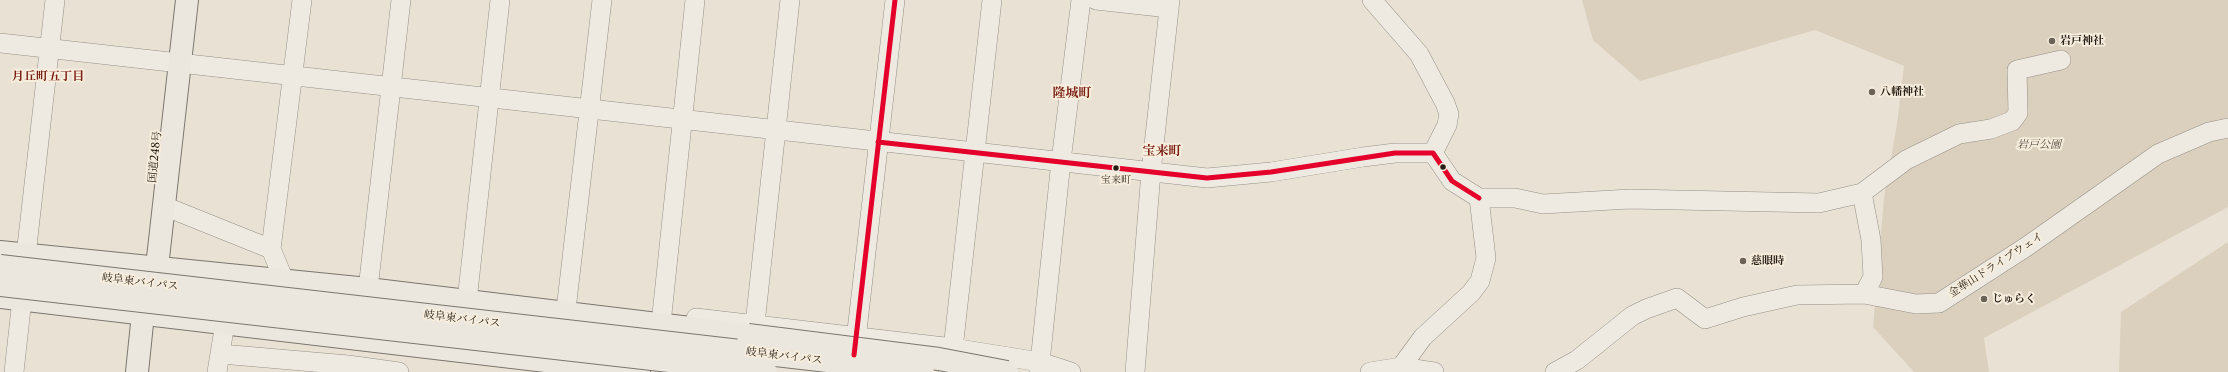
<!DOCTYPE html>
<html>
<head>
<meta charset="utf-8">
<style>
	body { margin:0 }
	canvas { display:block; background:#e9e1d4 }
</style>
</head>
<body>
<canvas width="2228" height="372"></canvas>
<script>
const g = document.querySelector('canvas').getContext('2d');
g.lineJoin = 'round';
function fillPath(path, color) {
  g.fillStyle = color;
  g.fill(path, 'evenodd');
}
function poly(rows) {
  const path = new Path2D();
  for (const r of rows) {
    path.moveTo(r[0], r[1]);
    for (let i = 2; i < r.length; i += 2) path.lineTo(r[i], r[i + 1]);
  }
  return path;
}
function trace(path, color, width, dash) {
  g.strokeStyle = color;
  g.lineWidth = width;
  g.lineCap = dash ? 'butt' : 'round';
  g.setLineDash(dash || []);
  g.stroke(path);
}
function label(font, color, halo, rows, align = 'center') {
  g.font = font + ' "Libre Caslon Text","Noto Serif JP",serif';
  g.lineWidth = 4;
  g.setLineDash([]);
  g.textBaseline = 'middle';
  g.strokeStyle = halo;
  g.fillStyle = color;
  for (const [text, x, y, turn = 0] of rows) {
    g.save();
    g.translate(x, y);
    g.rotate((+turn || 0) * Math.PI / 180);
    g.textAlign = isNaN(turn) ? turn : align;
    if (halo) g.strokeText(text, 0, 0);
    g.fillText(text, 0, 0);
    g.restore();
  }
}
const green = poly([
	[1582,0,2228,0,2228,207,1984,338,1989,372,1914,372,1873,327,1884,198,1897,124,1904,66,1815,30,1640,81,1593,40],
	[2228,242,2228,372,2119,372,2121,312]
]);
const minor = poly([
	[1096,0,1169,8],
	[1372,0,1419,54,1445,103,1449,114,1447,125,1433,153],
	[0,43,1207,178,1271,172,1363,157,1395,153,1433,153],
	[1433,153,1452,181,1479,198,1515,198,1543,204,1630,199,1819,203,1862,193,1906,160,1959,134,1991,129,2012,121,2018,113,2017,70,2061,60],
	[1862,193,1871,240,1873,277,1864,294],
	[164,206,271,249,284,280],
	[271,249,302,0],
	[26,255,55,0],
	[368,289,401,0],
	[467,301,500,0],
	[662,314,695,0],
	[696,318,953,348,1040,362,1071,372],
	[564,327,602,0],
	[758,336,755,324,790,0],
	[855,348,895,0],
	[221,354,348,365,399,372],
	[1401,367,1423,337,1471,293,1480,281,1486,258,1479,198],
	[14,372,22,299],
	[217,372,225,323],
	[948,372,954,340,992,0],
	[1039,372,1061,161,1081,0],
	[1135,372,1151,172,1170,0],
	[1370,372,1401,367,1434,372],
	[1555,372,1577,360,1632,316,1646,309,1677,298,1705,319,1743,307,1797,295,1864,294,1916,304,1939,303,2026,247,2158,154,2209,132,2228,128]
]);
const major = poly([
	[137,372,143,314]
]);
const highway = poly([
	[0,252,368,289,748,335],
	[153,281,157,267,187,0],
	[0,297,639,372]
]);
const highwayBridge = poly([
	[0,266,923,372],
	[0,285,766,372],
	[748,335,939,359,1007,372]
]);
const bus1 = poly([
	[878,142,1207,178,1271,172,1395,153,1433,153,1452,181,1479,198],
	[854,355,895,0]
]);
const markers = [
	[2052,41,4,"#6b6358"],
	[1872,92,4,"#6b6358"],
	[1443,167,3.5,"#271f15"],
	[1116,168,3.5,"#271f15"],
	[1743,261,4,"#6b6358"],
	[1984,299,4,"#6b6358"]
];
const busNames = [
	["宝来町",1116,180]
];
const poiNames = [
	["岩戸神社",2060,41],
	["八幡神社",1880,92],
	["慈眼時",1751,261],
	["じゅらく",1992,299]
];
const parkNames = [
	["岩戸公園",2039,145]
];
const streetNames = [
	["国道248号",155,157,-84],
	["金華山ドライブウェイ",1996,265,-33],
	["岐阜東バイパス",140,282,7],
	["岐阜東バイパス",462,319,7],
	["岐阜東バイパス",784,356,7]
];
const neighbourhoodNames = [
	["月丘町五丁目",48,77]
];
const quarterNames = [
	["隆城町",1072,93],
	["宝来町",1162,151]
];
fillPath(green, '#dbd0be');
trace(minor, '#969188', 20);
trace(major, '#7b766e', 24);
trace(highway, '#7b766e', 24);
trace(minor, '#eeeae2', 19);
trace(major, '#ebe6de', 22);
trace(highway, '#ebe6de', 22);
trace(highwayBridge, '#7b766e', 24, []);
trace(highwayBridge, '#ebe6de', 22);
trace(bus1, '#e4002b', 5);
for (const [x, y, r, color] of markers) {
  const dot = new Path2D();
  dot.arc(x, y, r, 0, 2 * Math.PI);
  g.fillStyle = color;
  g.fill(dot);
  trace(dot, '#f7eddd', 1.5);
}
label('10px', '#271f15', '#f7eddd', busNames);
label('bold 11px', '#271f15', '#f7eddd', poiNames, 'left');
label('italic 11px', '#595042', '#f7eddd', parkNames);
label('11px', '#271f15', '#f7eddd', streetNames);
label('bold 12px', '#7a1f14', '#f7eddd', neighbourhoodNames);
label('bold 13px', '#7a1f14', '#f7eddd', quarterNames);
</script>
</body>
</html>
